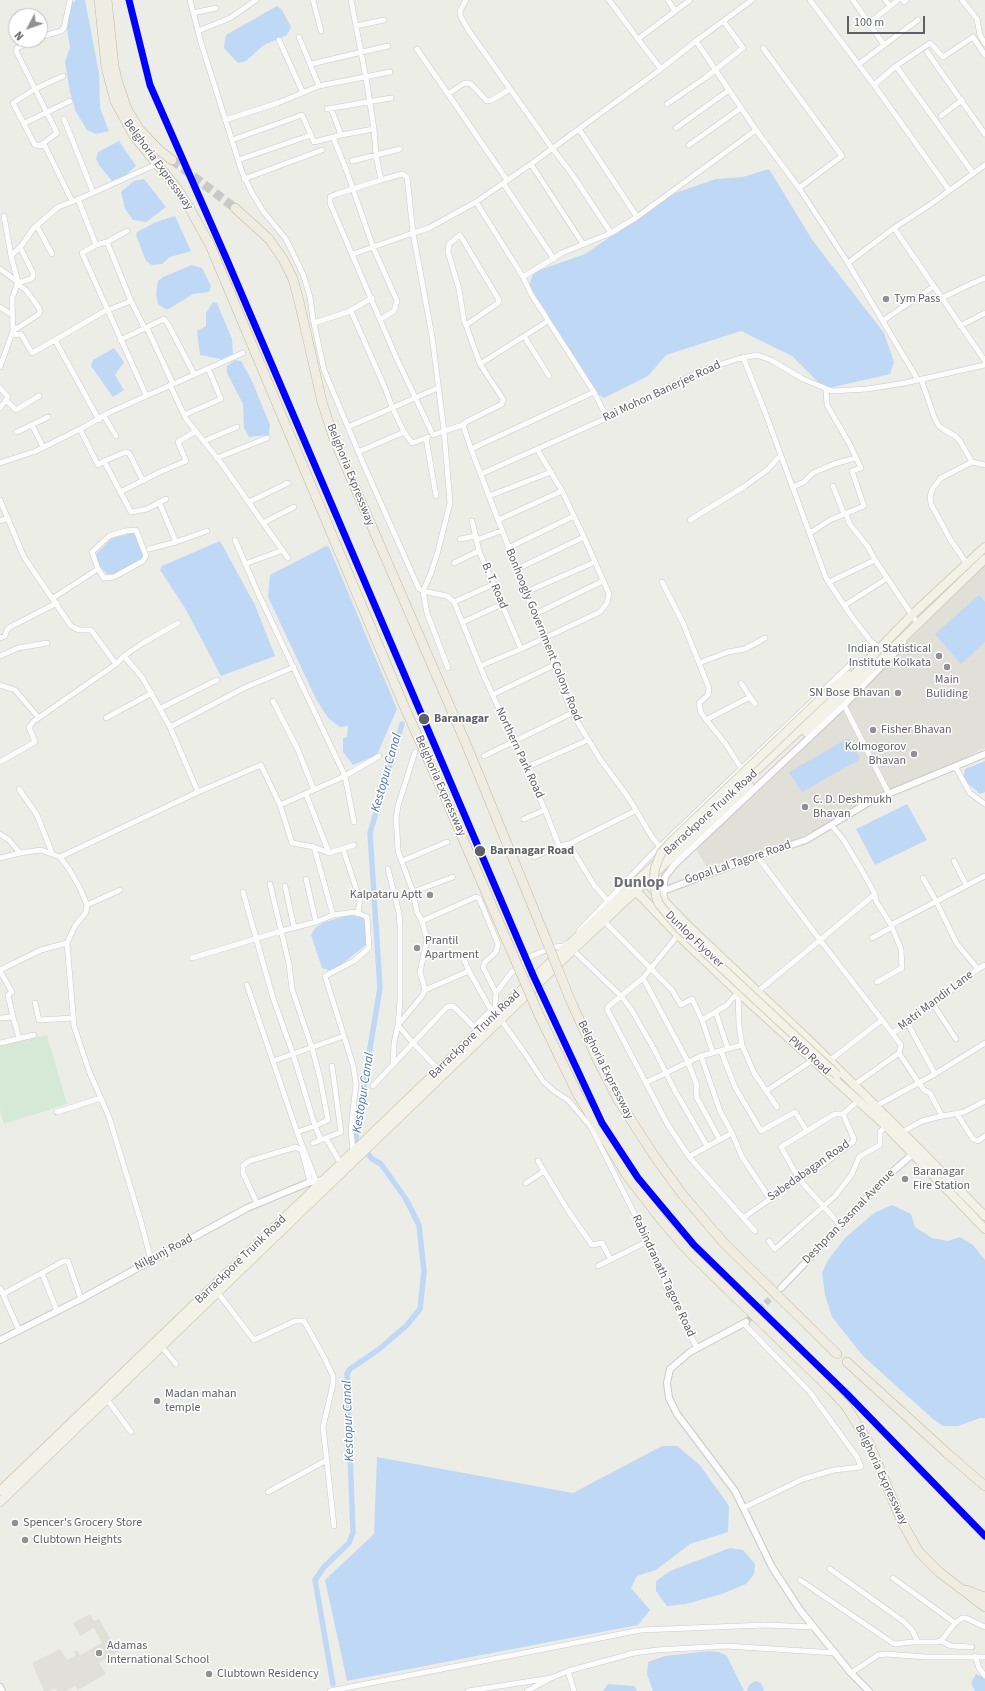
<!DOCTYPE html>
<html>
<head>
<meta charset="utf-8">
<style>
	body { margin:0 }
	#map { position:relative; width:985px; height:1691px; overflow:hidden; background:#edede8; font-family:"Source Sans 3",sans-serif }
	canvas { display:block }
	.north { position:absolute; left:8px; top:8px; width:40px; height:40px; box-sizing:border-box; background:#fff; border:1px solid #bebfc1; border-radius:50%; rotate:229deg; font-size:11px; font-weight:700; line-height:16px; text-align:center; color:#5d6065 }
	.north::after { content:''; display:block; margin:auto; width:14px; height:18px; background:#8f9193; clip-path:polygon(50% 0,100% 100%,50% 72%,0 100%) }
	.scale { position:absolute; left:847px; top:16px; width:78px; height:18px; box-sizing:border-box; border:2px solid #5d6065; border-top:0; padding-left:5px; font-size:12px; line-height:14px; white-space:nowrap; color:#5d6065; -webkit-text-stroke:3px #fff; paint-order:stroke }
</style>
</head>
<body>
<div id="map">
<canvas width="985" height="1691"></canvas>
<div class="north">N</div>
<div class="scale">100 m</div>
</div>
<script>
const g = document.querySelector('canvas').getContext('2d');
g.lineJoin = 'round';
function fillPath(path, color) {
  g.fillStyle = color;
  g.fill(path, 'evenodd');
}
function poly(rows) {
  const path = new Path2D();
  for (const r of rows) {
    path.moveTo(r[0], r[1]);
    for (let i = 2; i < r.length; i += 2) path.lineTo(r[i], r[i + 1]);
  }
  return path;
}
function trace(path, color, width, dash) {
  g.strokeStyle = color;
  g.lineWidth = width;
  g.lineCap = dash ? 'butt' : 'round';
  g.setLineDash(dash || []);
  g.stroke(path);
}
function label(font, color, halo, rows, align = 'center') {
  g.font = font + ' "Source Sans 3",sans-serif';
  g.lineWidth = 3;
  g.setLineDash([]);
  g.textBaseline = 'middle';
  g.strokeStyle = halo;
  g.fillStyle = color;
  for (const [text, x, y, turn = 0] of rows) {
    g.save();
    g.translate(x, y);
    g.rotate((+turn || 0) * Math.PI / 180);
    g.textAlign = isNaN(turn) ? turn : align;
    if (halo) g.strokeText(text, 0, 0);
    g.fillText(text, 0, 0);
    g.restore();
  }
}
const education = poly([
	[985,564,985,748,787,844,707,867,696,850],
	[90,1614,94,1621,99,1619,118,1652,99,1663,106,1674,78,1690,75,1686,66,1691,57,1691,55,1688,50,1691,44,1691,32,1663,60,1649,67,1660,76,1655,74,1652,77,1650,80,1655,102,1643,94,1628,80,1636,73,1623]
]);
const green = poly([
	[47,1035,67,1104,4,1124,0,1110,0,1046]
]);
const water = poly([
	[76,0,85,0,99,73,100,108,109,131,96,134,87,130,76,112,70,92,65,62,70,47,67,29,69,6],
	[277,6,282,10,291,27,287,35,264,45,246,61,238,63,224,48,226,35],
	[119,141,136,166,119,181,112,181,99,165,96,159,98,152],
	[769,169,813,241,884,333,894,362,890,374,825,389,792,356,741,331,666,355,648,376,604,398,591,390,561,343,546,311,528,287,534,272,585,254,675,193,716,179,743,177],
	[144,179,166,207,146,222,133,220,125,209,121,192,134,181],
	[175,216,191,251,170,257,162,264,152,265,146,261,136,235,137,232,156,222],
	[192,265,202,268,211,286,209,292,193,294,167,310,158,304,156,294,158,281,163,277],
	[213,302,217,303,232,339,233,354,221,359,200,355,197,331,206,326,206,313],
	[114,348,124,362,115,375,124,390,113,397,91,366,93,360],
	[235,360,241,361,252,381,270,425,269,435,249,437,244,428,243,404,227,373,227,366],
	[133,533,136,536,144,555,141,560,114,574,107,574,99,565,96,554,112,538],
	[220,541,255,605,275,656,221,676,185,608,160,570,162,566],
	[326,546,329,547,397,709,377,755,353,765,343,752,343,738,347,737,348,726,340,727,328,718,316,699,268,597,270,575],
	[979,595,985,602,985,642,961,664,935,634],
	[849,738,860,759,802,792,789,772],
	[985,761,985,792,980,794,963,779,965,769],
	[907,804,927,840,875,865,856,829],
	[349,915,361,917,367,920,369,936,366,945,333,971,322,968,311,935,316,927,325,922],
	[892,1205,911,1214,915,1227,932,1238,948,1241,960,1237,973,1245,985,1260,985,1418,980,1418,958,1426,943,1426,933,1419,863,1356,832,1317,825,1295,822,1273,828,1260,845,1238,874,1213],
	[662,1446,677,1446,700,1465,729,1506,728,1532,690,1544,656,1570,637,1576,631,1588,650,1610,638,1625,347,1681,325,1580,374,1534,377,1457,573,1493],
	[730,1548,743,1550,755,1564,754,1574,746,1584,722,1594,686,1604,667,1606,656,1591,656,1581,670,1571],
	[709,1651,719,1652,727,1656,744,1691,653,1691,647,1674,648,1662,665,1656],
	[976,1674,985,1678,985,1691,975,1691,971,1683],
	[755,1681,761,1683,764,1691,747,1691,749,1685],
	[608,1684,634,1686,637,1691,603,1691]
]);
const canal = poly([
	[333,1684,315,1580,324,1567,349,1543,353,1532,347,1374,350,1369,378,1350,406,1326,420,1309,424,1272,419,1225,406,1199,381,1164,372,1159,356,1139,357,1126,380,988,370,833,402,724]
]);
const tertiaryTunnel = poly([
	[746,1322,777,1292]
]);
const motorwayTunnel = poly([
	[172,160,235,208]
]);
const minor = poly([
	[190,0,201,43,242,172,252,193,263,211,286,239,303,274,310,297,313,319,324,370,363,463,419,589,427,592,447,596,454,602,484,676,545,810,559,846,569,844,594,885,607,900],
	[313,0,321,31],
	[351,0,366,78,374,129,376,155,381,180,402,174,407,177,413,233,429,228,476,202],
	[466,0,460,11,461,17,469,31,552,148,572,174,611,233],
	[609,0,638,39],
	[668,0,675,11],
	[810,0,874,85,949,190],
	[853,0,884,45,859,64],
	[885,0,890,6],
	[903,0,904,2,906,0],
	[962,0,977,19,980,35,985,44],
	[193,13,216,8],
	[869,23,898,0],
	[356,26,384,20],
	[198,31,230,18,256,0],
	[40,37,61,31,64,28,70,0],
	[34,40,17,48,16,51,57,133,41,145],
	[279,40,303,93],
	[696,41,756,130,799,188,848,263,918,380],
	[884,45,918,20],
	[763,48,842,156,799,188],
	[417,49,448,94],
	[927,52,985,134],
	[311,64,388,46],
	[896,66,973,173],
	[661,69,638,39,690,0],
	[63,76,35,89,13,103,35,145,45,146,72,201],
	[874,85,896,66,930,43,943,57,973,37,985,55],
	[319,86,390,72],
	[667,104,705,78,743,48,724,22],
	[331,108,341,135],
	[327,109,391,98],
	[941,116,962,100],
	[64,119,93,192],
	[225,120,278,103,319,86,299,37],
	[25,123,70,101],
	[676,128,729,90],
	[579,129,637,217],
	[311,135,314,142,341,135,374,129],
	[333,137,347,172,373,247,397,301,394,311,381,319],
	[232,140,302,115,311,135,238,160],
	[689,145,741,108],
	[352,161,400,149],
	[531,164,583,244],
	[244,179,322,150],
	[381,180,337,194,330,197,330,203,396,357,433,435,444,431,450,503,438,551,431,573,423,591,427,613,448,668],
	[507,180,448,94,463,84,467,83,471,84,487,101,492,100,510,89],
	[503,183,554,259],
	[78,199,96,245,107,242],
	[4,216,11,256],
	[37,226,52,254],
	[894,228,985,361],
	[96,245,82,253,146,395],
	[353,254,413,233,432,336,444,431,463,425,466,422,502,404,503,399,480,364,548,321],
	[848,263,894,228,928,206,985,165],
	[0,269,18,282],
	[523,277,562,253,611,233,637,217,756,130],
	[17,283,31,279,33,277,33,273,20,247],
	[942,298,973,283,985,278],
	[131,301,145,329],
	[0,307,12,315],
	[351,311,385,388,392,407,404,432,412,443,426,438],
	[884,320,934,286],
	[314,323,348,312,372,298],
	[466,325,498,303,499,300,460,235,449,244,448,252,459,289,464,321,466,325,480,364],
	[960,326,985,313],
	[147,328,173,384],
	[13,331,39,314,40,312,39,308,26,290,17,284],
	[12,335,21,334,32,353,55,340],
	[524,336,549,376],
	[120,340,164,319,168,324,194,374],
	[743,357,765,412,826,578,852,617,869,639,880,649],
	[0,367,13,331,12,299,18,282,11,256,22,245,33,229,58,207,79,199,157,164],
	[921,379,935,419,939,426,943,429,955,436,960,441,972,462,985,465],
	[170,385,186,419,222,464,263,523,294,507],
	[0,388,8,397,6,400,16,410,39,396],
	[594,392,471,449,572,713,600,759,628,797,652,837,664,852],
	[0,408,6,400],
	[184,415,221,399,208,368],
	[104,416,116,436],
	[607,418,594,392,531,294,523,277,476,202,531,164,657,72,696,41,752,0],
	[99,420,55,340,103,312,131,301,107,242,127,231],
	[32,425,43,447],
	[463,425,471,449],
	[348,427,438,388],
	[80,429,98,465,104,461,131,512,147,509,166,499],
	[17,432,48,417],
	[428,437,426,438,436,496],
	[204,441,237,427],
	[358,452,404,432],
	[217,458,267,438],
	[104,461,126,452,129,453,143,481],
	[0,463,36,451,86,426,108,413,243,353],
	[481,474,607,418,701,371,737,359,757,355,771,360,803,379,832,391,867,389,905,383,985,365],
	[833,486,844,514],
	[793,487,804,482,813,473,834,464,855,458],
	[120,492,162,471,186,461,178,442,196,431],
	[489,496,551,472],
	[0,500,24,557,71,626,79,630,91,630,116,664,124,656,142,677,170,727,198,792,60,857],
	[249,502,288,483],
	[498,520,562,491],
	[690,520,745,486,767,470,781,455],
	[0,521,8,518],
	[472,521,479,551,521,649],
	[263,523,288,558],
	[810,533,830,520,864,506,852,471,861,468,849,443,827,405,826,390],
	[460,539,476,536],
	[235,540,258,593,345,776,379,756],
	[476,540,501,531],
	[176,542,207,531],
	[508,548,574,516],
	[149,549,176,542,159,502],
	[875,560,918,624],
	[454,563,479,551],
	[245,564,283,550],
	[967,564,950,539,931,504,930,496,933,488,941,478,972,462],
	[517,569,584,537],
	[662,582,683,623,709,688,708,695,699,703,701,713,725,743,741,768],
	[829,582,875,560,868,547,849,523,846,513],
	[526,592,595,562,584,537,562,491,537,449],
	[53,598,98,569,104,578,114,577,143,561,146,556,136,530,125,531,109,536,92,552,98,569],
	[454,602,494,584],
	[845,605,886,579],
	[535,614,603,581],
	[463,622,502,604],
	[0,638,5,636,7,630,10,627,57,603],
	[0,656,18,648,47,643],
	[124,656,143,643,178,623],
	[699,663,728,652,745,649,765,638],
	[480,666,521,649,600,612,607,603,609,594,595,562],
	[741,683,750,697],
	[0,685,15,690,38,717],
	[492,695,554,665],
	[273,701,298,750,314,790],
	[844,705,889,794],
	[161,708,217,680],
	[106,718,152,693],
	[706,720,750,697,755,704],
	[170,727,244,688,294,667],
	[415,752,398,806,396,819,397,831,398,851,413,892,417,912,422,921,427,940,420,972,425,990,422,996,398,1025,413,1043,447,1007,453,1006,479,1032],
	[484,756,572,713],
	[0,762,35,742,29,727,34,721,116,664],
	[955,766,970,793,985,804],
	[525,768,588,740],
	[19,789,37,815,52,853],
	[198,792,261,765,280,805,345,776,354,822],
	[306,794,329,853,354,845],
	[280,805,292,843,314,847,329,853],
	[524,819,545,810],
	[832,826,843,839,861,869,875,894,876,901,891,925,985,876],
	[0,834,9,840,20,853],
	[569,844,635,811],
	[314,847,333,915,355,912,367,917,369,948,354,961,325,976,353,1065,356,1084,351,1130,353,1152],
	[343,849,360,900,358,914],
	[757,856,820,940,875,894],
	[534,857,559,846],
	[0,858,20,853,41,850,60,857,69,869,80,888,87,905,86,912,75,926,67,943,74,1026,89,1071,109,1117,141,1222,151,1260],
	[402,861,447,842],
	[954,861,966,885],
	[388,869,399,913,400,926,400,1001,398,1025,394,1043,393,1064],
	[923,878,936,901,957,944,978,969],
	[306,879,316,922],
	[270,884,289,964,292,989,312,1048,320,1078,328,1120,315,1126,321,1140,341,1132,332,1066],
	[285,886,294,927],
	[243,892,273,998,293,1054,315,1126,297,1132,316,1181],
	[413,892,453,877],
	[87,905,120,890],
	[422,921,476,897,479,898,498,944,496,952,485,962,483,967,496,993],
	[604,921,672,990,681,1005,692,999,702,1020,713,1053],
	[579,931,651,855,852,663,867,660],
	[678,935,643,978,609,1006,607,1009,668,1125,690,1158,755,1231],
	[872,938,892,927],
	[573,950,622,997,631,1009,654,1049,674,1089,707,1146],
	[192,958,281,931,316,922,333,915],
	[464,960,469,971],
	[0,970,41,950,67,943],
	[0,971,12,992,8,995,13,1017],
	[643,978,688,1062,697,1086,696,1089,697,1098,720,1140],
	[877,982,902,968,901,949,891,925],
	[247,985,297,1132],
	[425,990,469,971,491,1010,474,1027],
	[757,992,820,940,892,1033],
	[35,1003,39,1020,73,1018],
	[933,1004,956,1039],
	[716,1013,728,1049],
	[494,1017,496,993,511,973,531,956,554,947,564,946,566,944],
	[0,1018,13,1017,19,1038],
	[501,1020,524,1052,543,1081,554,1091,568,1100,591,1127,648,1241,659,1264,666,1287,697,1348],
	[702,1020,727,1005,738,992],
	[908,1024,935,1074],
	[0,1043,34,1035],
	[742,1045,754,1073,777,1107],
	[721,1051,735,1087,761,1131,795,1112,807,1131],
	[899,1053,918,1082,924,1090,930,1093,942,1116],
	[273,1061,344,1036],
	[829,1061,882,1020],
	[647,1082,701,1056,742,1045,739,1026,738,992],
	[854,1085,899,1053,901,1045,892,1033,908,1024,978,969,985,965],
	[373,1086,413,1043,439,1070],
	[766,1091,813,1060],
	[876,1106,935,1074,985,1043],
	[57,1112,101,1098],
	[957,1114,973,1139,978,1141,985,1136],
	[902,1132,922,1121,938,1117,964,1112,985,1101],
	[732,1133,742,1157,770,1199],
	[326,1138,341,1164],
	[313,1143,321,1140],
	[690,1156,732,1133,720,1111,701,1056],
	[538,1161,567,1209,592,1245,602,1243,611,1260],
	[526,1183,544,1171],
	[257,1203,243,1173,243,1166,249,1161,296,1147,302,1151,310,1182],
	[743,1218,799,1179,821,1166,853,1142,854,1139,843,1114,859,1100],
	[841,1226,799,1179,781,1147,828,1118,835,1114,843,1114],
	[769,1241,775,1249,835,1196,852,1174,859,1157,880,1145,880,1132,886,1126],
	[598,1266,648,1241],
	[0,1288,19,1330],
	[218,1293,254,1340,295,1321,304,1321,324,1357,333,1376,333,1384,323,1427,334,1526],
	[3,1294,42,1273],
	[57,1311,42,1273,64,1261,68,1261,81,1299],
	[162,1347,176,1364],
	[106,1398,131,1432],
	[268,1492,327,1460],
	[743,1508,803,1479,834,1470,861,1467,857,1457,809,1391,743,1323],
	[830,1569,903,1621,912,1630,918,1642],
	[893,1578,955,1623],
	[800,1580,894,1644,913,1642,937,1642,941,1641,955,1623,962,1618,966,1618,985,1627],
	[941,1641,951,1646,972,1647],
	[975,1656,979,1668,985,1676],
	[568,1671,574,1691],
	[851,1673,878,1655,886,1654,926,1657,985,1657],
	[330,1691,641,1630,765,1625,814,1627],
	[468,1691,551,1678,568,1671,634,1653,657,1650,726,1646,836,1653],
	[527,1691,549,1679]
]);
const tertiary = poly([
	[663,891,757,856,806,840,871,801,985,754],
	[665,903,663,891,665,877,675,864,844,705,901,646,904,639],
	[781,1288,891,1173,916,1151],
	[746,1322,690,1352,670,1369,667,1383,669,1398,677,1414,735,1491,772,1567,800,1610,851,1673,869,1691],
	[0,1340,81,1299,247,1208,310,1182,324,1180],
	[0,1687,2,1691]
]);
const primary = poly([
	[829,691,849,675],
	[806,732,985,559],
	[643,879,687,925,817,1048,919,1149,985,1216],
	[633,888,678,935,738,992,886,1126,985,1229],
	[0,1491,561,952,805,725,912,615,985,547],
	[0,1502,577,946,749,785]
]);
const motorway = poly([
	[99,0,106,67,115,101,134,136,176,187,190,209,210,245,404,706,444,795],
	[107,0,114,67,118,83,127,109,139,129,159,150,172,160],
	[235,208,269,239,283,259,293,279,299,301,322,402,334,439,467,746,546,939],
	[569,997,597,1059,617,1098,653,1154,682,1194,723,1242,837,1354],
	[539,1015,578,1095,626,1174,662,1221,690,1253,831,1390,846,1406,869,1443,902,1522,919,1552,939,1572,985,1607],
	[847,1362,948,1454,985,1486],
	[966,1590,985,1597]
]);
const primaryBridge = poly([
	[829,691,672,841,661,853,655,868,654,877,656,896,659,904,679,928,837,1075]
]);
const motorwayBridge = poly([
	[444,795,539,1015],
	[546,939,569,997]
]);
const metro1 = poly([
	[129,0,150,85,227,260,533,975,602,1123,638,1178,694,1245,847,1394,985,1536]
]);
const markers = [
	[886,299,4,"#8f9193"],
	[939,656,4,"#8f9193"],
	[947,667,4,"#8f9193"],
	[898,693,4,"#8f9193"],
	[424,719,6,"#5d6065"],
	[873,730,4,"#8f9193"],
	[914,754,4,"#8f9193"],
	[805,807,4,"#8f9193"],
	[480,851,6,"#5d6065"],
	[430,895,4,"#8f9193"],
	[417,948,4,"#8f9193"],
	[905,1179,4,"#8f9193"],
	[157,1401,4,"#8f9193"],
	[15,1523,4,"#8f9193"],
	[25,1540,4,"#8f9193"],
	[99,1653,4,"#8f9193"],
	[209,1674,4,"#8f9193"]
];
const streetNames = [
	["Belghoria Expressway",158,165,54],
	["Rai Mohon Banerjee Road",662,392,-25],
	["Belghoria Expressway",350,475,68],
	["B. T. Road",494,586,67],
	["Bonhoogly Government Colony Road",543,635,68],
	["Northern Park Road",519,753,65],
	["Belghoria Expressway",440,786,66],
	["Barrackpore Trunk Road",711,813,-42],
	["Gopal Lal Tagore Road",738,863,-19],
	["Dunlop Flyover",694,940,44],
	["Matri Mandir Lane",936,1001,-37],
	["Barrackpore Trunk Road",475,1035,-44],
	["PWD Road",809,1056,42],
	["Belghoria Expressway",605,1070,63],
	["Sabedabagan Road",809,1171,-35],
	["Deshpran Sasmal Avenue",849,1217,-46],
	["Nilgunj Road",164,1253,-28],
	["Barrackpore Trunk Road",241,1260,-44],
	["Rabindranath Tagore Road",663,1276,65],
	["Belghoria Expressway",881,1475,65]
];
const poiNames = [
	["Tym Pass",894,299],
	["Indian Statistical",931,649,"right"],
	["Institute Kolkata",931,663,"right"],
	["Main",947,680,"center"],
	["Buliding",947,694,"center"],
	["SN Bose Bhavan",890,693,"right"],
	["Fisher Bhavan",881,730],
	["Kolmogorov",906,747,"right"],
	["Bhavan",906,761,"right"],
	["C. D. Deshmukh",813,800],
	["Bhavan",813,814],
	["Kalpataru Aptt",422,895,"right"],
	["Prantil",425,941],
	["Apartment",425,955],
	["Baranagar",913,1172],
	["Fire Station",913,1186],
	["Madan mahan",165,1394],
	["temple",165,1408],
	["Spencer's Grocery Store",23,1523],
	["Clubtown Heights",33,1540],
	["Adamas",107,1646],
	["International School",107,1660],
	["Clubtown Residency",217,1674]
];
const stopNames = [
	["Baranagar",434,719],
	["Baranagar Road",490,851]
];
const waterNames = [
	["Kestopur Canal",387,773,-74],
	["Kestopur Canal",364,1093,-81],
	["Kestopur Canal",349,1421,-92]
];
const districtNames = [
	["Dunlop",639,883]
];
fillPath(education, '#e0dfd8');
fillPath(green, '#d6e9d6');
fillPath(water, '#bfd8f5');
trace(canal, '#bfd8f5', 5.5);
trace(tertiaryTunnel, '#c9cac7', 6, [6, 3]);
trace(motorwayTunnel, '#c9cac7', 9, [9, 4.5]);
trace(minor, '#c9c9c9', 6);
trace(tertiary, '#c9c9c9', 8);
trace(primary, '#d3cfb8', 10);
trace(motorway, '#c3ba97', 10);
trace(minor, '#fcfcfc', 5);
trace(tertiary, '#fcfcfc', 6);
trace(primary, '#f2f2e9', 8);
trace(motorway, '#efede3', 9);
trace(primaryBridge, '#d3cfb8', 10, []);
trace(motorwayBridge, '#c3ba97', 10, []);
trace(primaryBridge, '#f2f2e9', 8);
trace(motorwayBridge, '#efede3', 9);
trace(metro1, '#00f', 7);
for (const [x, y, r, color] of markers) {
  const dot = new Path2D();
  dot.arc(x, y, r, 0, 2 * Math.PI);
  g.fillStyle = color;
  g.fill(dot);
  trace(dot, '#fff', 1.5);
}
label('12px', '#5d6065', '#fff', streetNames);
label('12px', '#5d6065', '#fff', poiNames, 'left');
label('bold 12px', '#5d6065', '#fff', stopNames, 'left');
label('italic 13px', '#4a73b4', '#fff', waterNames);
label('bold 16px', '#6e7277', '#fff', districtNames);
</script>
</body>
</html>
